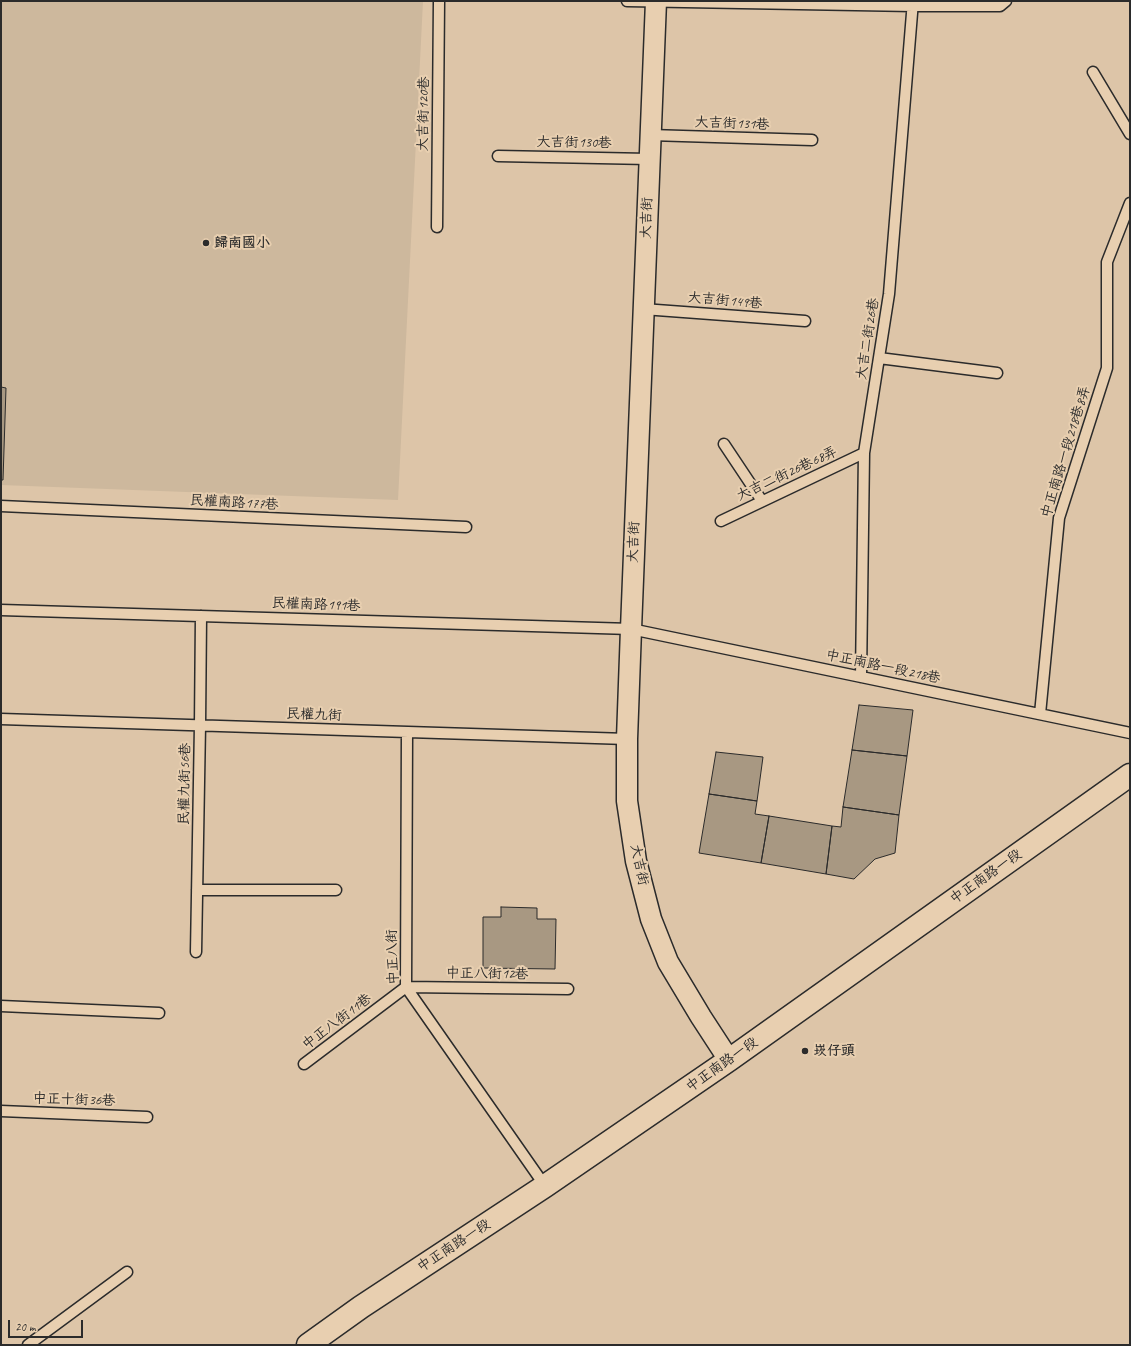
<!DOCTYPE html>
<html>
<head>
<meta charset="utf-8">
<style>
	body { margin:0 }
	#map { position:relative; width:1131px; height:1346px; overflow:hidden; background:#ddc5a8; font-family:Caveat,sans-serif }
	canvas { display:block }
	.frame { position:absolute; inset:0; border:2px solid #2b2b2b; pointer-events:none }
	.scale { position:absolute; left:8px; top:1320px; width:75px; height:18px; box-sizing:border-box; border:2px solid #2b2b2b; border-top:0; padding-left:5px; font-size:12px; line-height:14px; white-space:nowrap; color:#2b2b2b; -webkit-text-stroke:3px #e8cfb0; paint-order:stroke }
</style>
</head>
<body>
<div id="map">
<canvas width="1131" height="1346"></canvas>
<div class="frame"></div>
<div class="scale">20 m</div>
</div>
<script>
const g = document.querySelector('canvas').getContext('2d');
g.lineJoin = 'round';
function fillPath(path, color) {
  g.fillStyle = color;
  g.fill(path, 'evenodd');
}
function poly(rows) {
  const path = new Path2D();
  for (const r of rows) {
    path.moveTo(r[0], r[1]);
    for (let i = 2; i < r.length; i += 2) path.lineTo(r[i], r[i + 1]);
  }
  return path;
}
function trace(path, color, width, dash) {
  g.strokeStyle = color;
  g.lineWidth = width;
  g.lineCap = dash ? 'butt' : 'round';
  g.setLineDash(dash || []);
  g.stroke(path);
}
function label(font, color, halo, rows, align = 'center') {
  g.font = font + ' Caveat,"LXGW WenKai TC",sans-serif';
  g.lineWidth = 4;
  g.setLineDash([]);
  g.textBaseline = 'middle';
  g.strokeStyle = halo;
  g.fillStyle = color;
  for (const [text, x, y, turn = 0] of rows) {
    g.save();
    g.translate(x, y);
    g.rotate((+turn || 0) * Math.PI / 180);
    g.textAlign = isNaN(turn) ? turn : align;
    if (halo) g.strokeText(text, 0, 0);
    g.fillText(text, 0, 0);
    g.restore();
  }
}
const built = poly([
	[1,1,423,1,398,500,1,485]
]);
const building = poly([
	[1,387,6,388,3,480,1,480,1,387],
	[859,705,913,710,907,756,852,750,859,705],
	[852,750,907,756,899,815,843,807,852,750],
	[716,752,763,757,757,801,709,794,716,752],
	[709,794,757,801,755,814,769,816,761,863,699,853,709,794],
	[843,807,899,815,895,853,875,859,854,879,826,874,832,826,841,827,843,807],
	[769,816,832,826,826,874,761,863,769,816],
	[501,907,537,908,537,919,556,919,555,969,483,968,483,917,501,917,501,907]
]);
const lane = poly([
	[627,1,913,6,1000,6,1006,1],
	[1093,72,1130,134],
	[650,135,812,140],
	[498,156,649,159],
	[437,227,439,1],
	[643,309,805,321],
	[879,358,997,373],
	[724,444,762,501],
	[1,506,466,527],
	[721,521,864,453],
	[1,610,631,629,1130,733],
	[861,677,864,453,889,294,913,1],
	[1040,714,1059,518,1107,368,1107,262,1130,203],
	[1,719,627,739],
	[407,732,406,987,545,1186],
	[197,890,336,890],
	[196,952,200,725,201,616],
	[1,1006,159,1013],
	[304,1064,406,987,568,989],
	[1,1111,147,1117],
	[28,1345,127,1272]
]);
const street = poly([
	[656,1,631,629,627,739,627,801,636,861,651,919,668,962,701,1017,729,1060]
]);
const secondary = poly([
	[308,1345,361,1307,545,1186,729,1060,1130,775]
]);
const markers = [
	[206,243,4,"#2b2b2b"],
	[805,1051,4,"#2b2b2b"]
];
const streetNames = [
	["大吉街120巷",424,114,-89],
	["大吉街131巷",732,124,2],
	["大吉街130巷",574,143,1],
	["大吉街",647,218,-88],
	["大吉街149巷",725,301,5],
	["大吉二街26巷",868,339,-81],
	["中正南路一段218巷8弄",1066,452,-73],
	["大吉二街26巷68弄",787,474,-25],
	["民權南路177巷",234,503,3],
	["大吉街",634,542,-88],
	["民權南路191巷",316,605,2],
	["中正南路一段218巷",883,667,12],
	["民權九街",314,715,2],
	["民權九街56巷",185,784,-89],
	["大吉街",639,865,78],
	["中正南路一段",986,877,-35],
	["中正八街",393,957,-92],
	["中正八街12巷",487,974,1],
	["中正八街11巷",337,1022,-37],
	["中正南路一段",722,1065,-35],
	["中正十街36巷",74,1100,2],
	["中正南路一段",454,1246,-33]
];
const poiNames = [
	["歸南國小",214,243],
	["崁仔頭",813,1051]
];
fillPath(built, '#cdb89d');
fillPath(building, '#a89882');
trace(building, '#2b2b2b', 1);
trace(lane, '#2b2b2b', 13);
trace(street, '#2b2b2b', 23);
trace(secondary, '#2b2b2b', 25);
trace(lane, '#e8cfb0', 10);
trace(street, '#e8cfb0', 20);
trace(secondary, '#e8cfb0', 22);
for (const [x, y, r, color] of markers) {
  const dot = new Path2D();
  dot.arc(x, y, r, 0, 2 * Math.PI);
  g.fillStyle = color;
  g.fill(dot);
  trace(dot, '#e8cfb0', 1.5);
}
label('14px', '#2b2b2b', '#e8cfb0', streetNames);
label('bold 14px', '#2b2b2b', '#e8cfb0', poiNames, 'left');
</script>
</body>
</html>
